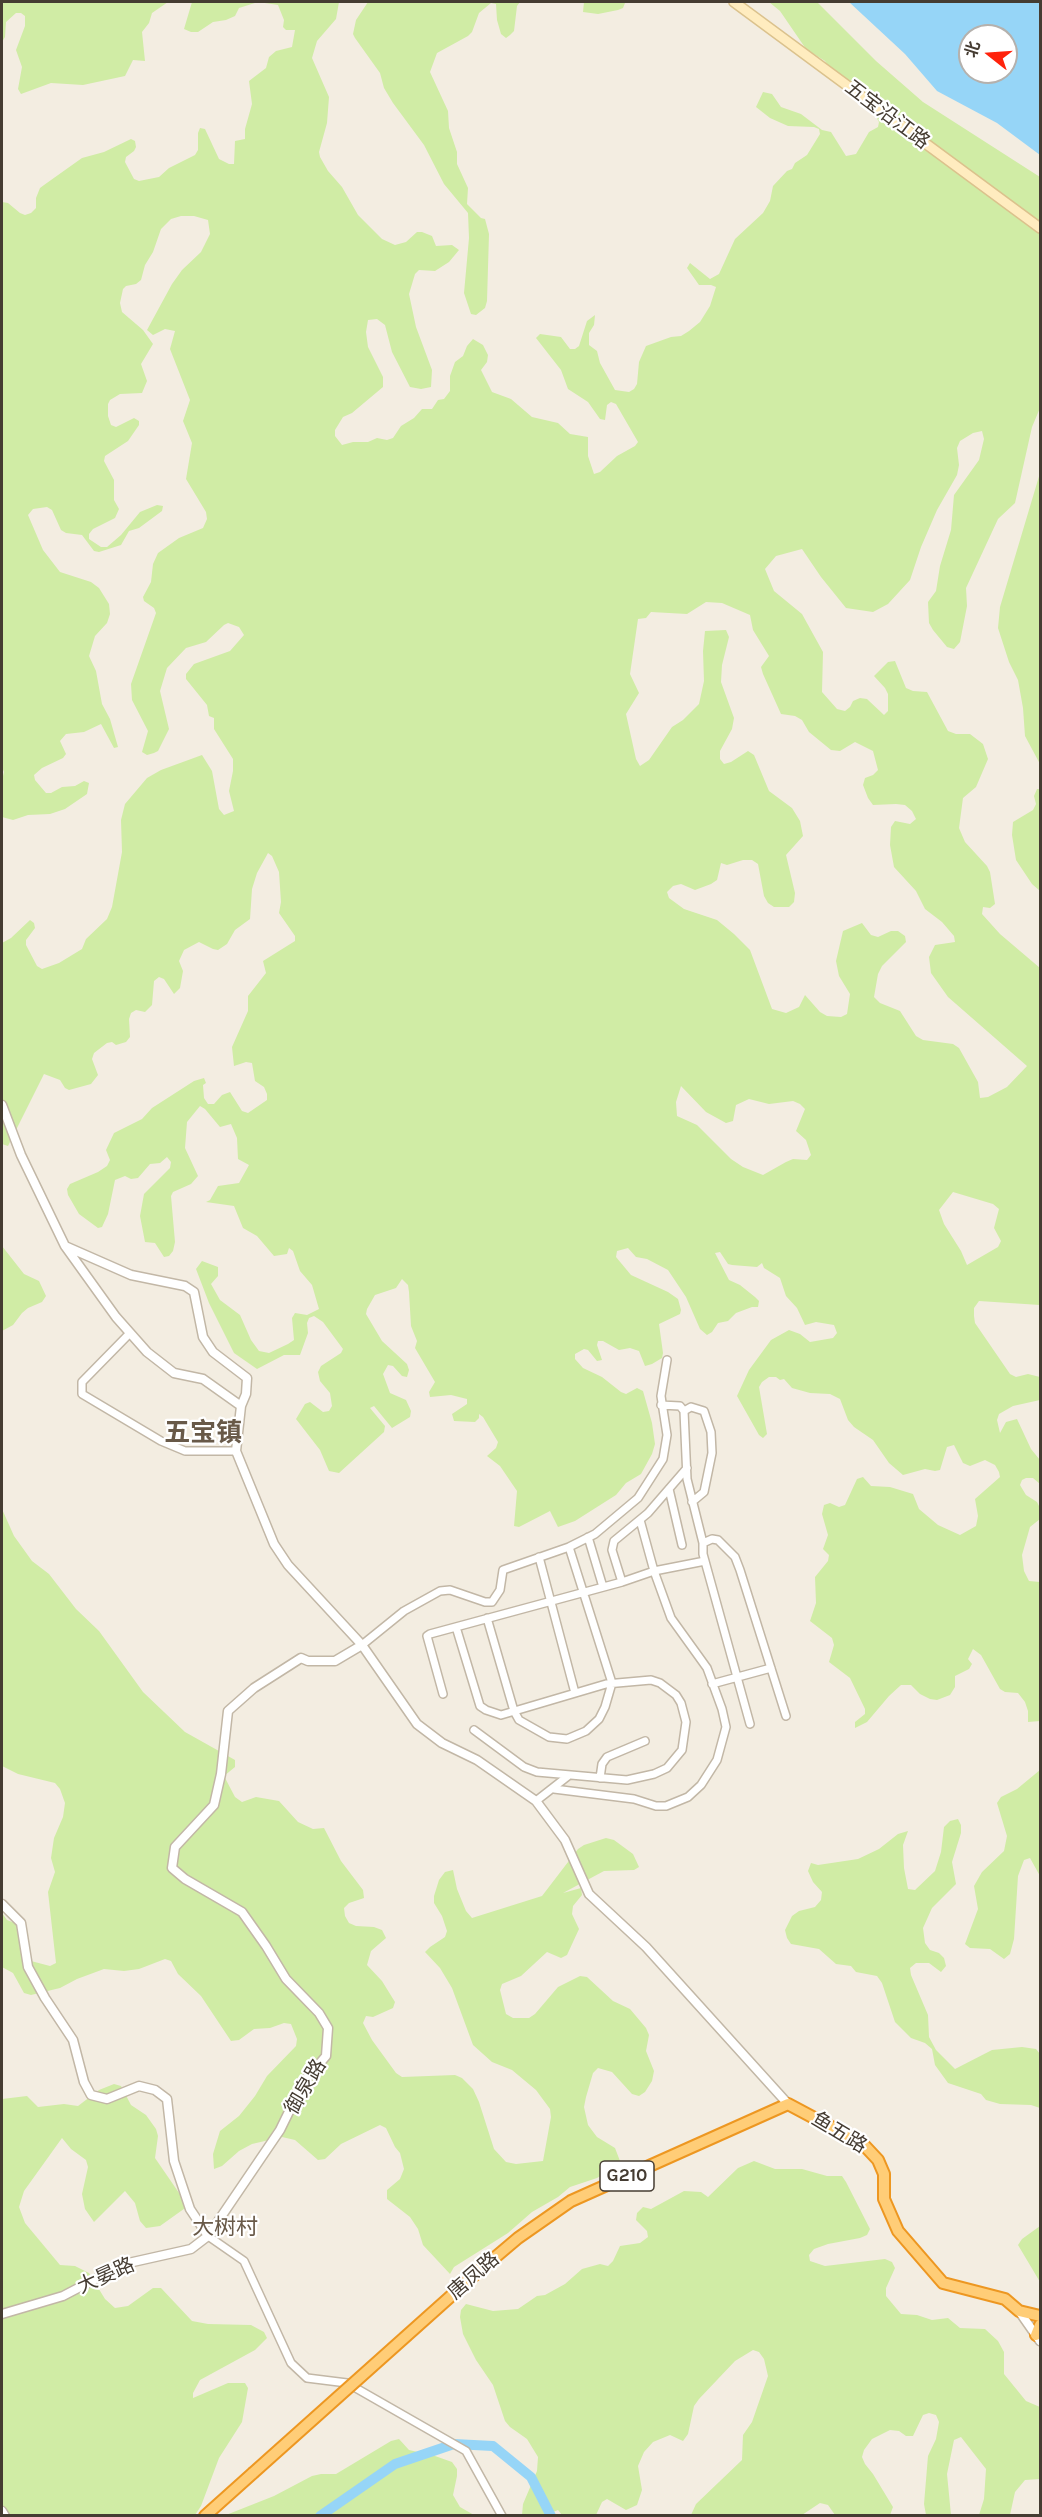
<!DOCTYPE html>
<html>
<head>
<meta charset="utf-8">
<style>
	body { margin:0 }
	#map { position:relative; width:1042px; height:2517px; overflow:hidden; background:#f3ede1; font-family:Karla,"Noto Sans SC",sans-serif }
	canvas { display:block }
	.frame { position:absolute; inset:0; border:3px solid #453c32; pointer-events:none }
	.north { position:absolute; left:958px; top:24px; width:60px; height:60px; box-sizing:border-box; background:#fff; border:2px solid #b5b1ad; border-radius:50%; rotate:287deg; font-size:16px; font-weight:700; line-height:24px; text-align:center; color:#453c32 }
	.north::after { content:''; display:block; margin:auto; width:21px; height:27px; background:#ff230c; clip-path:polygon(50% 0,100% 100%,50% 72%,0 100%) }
</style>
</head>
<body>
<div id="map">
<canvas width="1042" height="2517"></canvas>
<div class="frame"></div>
<div class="north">北</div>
</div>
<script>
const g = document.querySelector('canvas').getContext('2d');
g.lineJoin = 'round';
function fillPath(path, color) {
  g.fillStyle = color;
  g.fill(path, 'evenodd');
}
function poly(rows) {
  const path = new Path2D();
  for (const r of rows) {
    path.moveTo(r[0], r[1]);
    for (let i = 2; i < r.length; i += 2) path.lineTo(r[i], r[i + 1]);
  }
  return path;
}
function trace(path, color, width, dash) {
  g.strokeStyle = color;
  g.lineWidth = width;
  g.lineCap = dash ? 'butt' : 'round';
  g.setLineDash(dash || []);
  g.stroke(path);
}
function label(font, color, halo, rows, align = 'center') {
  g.font = font + ' Karla,"Noto Sans SC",sans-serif';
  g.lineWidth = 4.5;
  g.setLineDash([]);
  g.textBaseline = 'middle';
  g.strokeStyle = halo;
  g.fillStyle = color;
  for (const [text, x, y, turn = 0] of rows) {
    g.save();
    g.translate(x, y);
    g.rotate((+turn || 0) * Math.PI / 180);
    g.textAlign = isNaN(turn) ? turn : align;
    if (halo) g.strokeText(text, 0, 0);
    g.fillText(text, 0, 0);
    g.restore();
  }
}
const green = poly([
	[2,2,168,2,152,13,149,23,142,32,145,61,133,60,125,76,83,85,51,83,21,94,18,89,22,67,16,50,25,26,25,16,21,13,16,13,6,22,5,37,2,42],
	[192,2,339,2,336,19,317,41,312,58,329,97,327,123,319,152,320,157,328,171,342,187,358,215,382,239,395,245,406,242,417,232,422,232,432,236,436,246,452,245,459,250,449,262,435,271,419,270,415,274,409,294,416,327,432,370,431,387,421,389,410,387,392,352,385,325,377,319,368,320,366,332,368,347,383,377,383,387,352,413,343,417,335,430,335,436,342,445,353,442,368,442,377,438,387,440,393,438,401,426,414,418,422,409,432,409,438,400,444,399,450,391,450,376,455,362,463,356,467,346,473,339,483,345,488,355,487,362,481,370,492,392,511,399,532,417,558,423,570,434,588,437,588,456,594,474,600,472,617,456,635,446,638,442,616,404,611,402,607,405,605,420,600,419,588,402,568,389,561,370,536,338,540,334,561,337,570,349,575,349,579,346,587,321,595,315,594,325,589,333,589,345,597,351,600,363,615,390,629,392,634,389,637,384,639,362,646,346,671,337,681,336,689,331,700,322,710,306,716,287,711,285,699,285,687,268,690,263,710,279,719,274,735,239,763,213,770,201,773,186,787,171,792,169,795,163,807,155,820,134,819,129,814,127,788,126,770,118,756,107,763,92,772,94,781,107,801,114,822,130,831,132,846,156,856,154,869,132,878,127,879,122,868,103,843,88,825,61,806,49,780,11,769,2,817,2,876,61,923,102,1040,177,1040,408,1032,427,1015,503,998,519,966,588,967,606,960,642,954,649,947,647,933,630,929,623,928,602,936,591,940,566,951,530,954,495,979,460,984,439,982,431,973,433,960,441,957,448,959,465,957,475,937,510,921,547,910,580,888,604,873,612,846,608,821,577,802,549,776,556,765,569,774,591,802,614,823,652,822,692,837,709,845,711,850,707,853,701,860,698,867,699,884,715,888,711,888,694,885,688,874,676,888,662,895,661,906,688,913,691,927,692,948,731,956,734,970,734,983,744,988,759,976,787,963,798,959,828,965,842,987,866,990,872,995,904,990,908,983,907,982,914,1000,934,1040,968,1040,1305,979,1301,974,1308,974,1316,975,1323,1010,1374,1016,1377,1028,1374,1040,1377,1040,1400,1013,1406,999,1414,997,1420,1000,1433,1006,1422,1017,1419,1031,1449,1040,1460,1040,1484,1033,1478,1026,1478,1022,1480,1020,1485,1026,1495,1037,1502,1040,1508,1040,1519,1030,1527,1022,1555,1024,1571,1029,1581,1040,1582,1040,1721,1028,1722,1028,1711,1025,1702,1018,1693,1005,1692,1000,1689,981,1655,973,1649,968,1659,972,1664,969,1669,955,1676,955,1687,950,1695,937,1700,930,1699,920,1694,911,1685,901,1685,889,1696,867,1722,855,1728,855,1722,865,1714,865,1709,850,1678,829,1662,834,1645,832,1638,810,1621,816,1603,815,1577,828,1561,829,1555,823,1549,828,1535,822,1514,824,1505,830,1503,839,1507,845,1505,857,1479,863,1477,871,1486,890,1487,913,1494,919,1509,938,1525,960,1535,976,1526,978,1516,975,1499,1000,1477,999,1472,995,1465,985,1460,970,1466,963,1463,954,1445,947,1447,940,1470,935,1471,925,1469,903,1475,889,1463,873,1440,854,1427,848,1420,840,1399,830,1394,810,1393,792,1388,784,1379,780,1380,776,1377,769,1377,762,1382,759,1387,767,1434,763,1438,759,1435,737,1396,749,1370,771,1340,789,1330,800,1334,810,1342,833,1338,837,1333,834,1325,816,1322,805,1325,797,1308,786,1296,780,1278,764,1268,762,1263,757,1267,732,1265,728,1264,720,1252,715,1253,729,1280,740,1285,755,1297,759,1301,758,1307,752,1307,736,1313,728,1321,718,1323,712,1332,707,1335,700,1329,686,1297,668,1270,647,1259,636,1257,628,1248,617,1251,616,1257,631,1275,668,1292,678,1299,681,1310,680,1314,659,1324,663,1353,662,1358,652,1364,645,1366,639,1351,630,1348,619,1350,603,1341,598,1341,597,1345,602,1360,597,1361,588,1350,584,1349,575,1354,575,1359,583,1368,602,1377,621,1392,626,1394,637,1388,643,1391,652,1423,655,1444,652,1454,641,1474,626,1483,616,1495,575,1521,558,1527,550,1511,519,1527,514,1526,517,1491,500,1466,487,1456,496,1448,498,1442,483,1417,479,1414,479,1418,475,1422,454,1421,452,1414,467,1404,467,1399,451,1395,430,1397,429,1392,435,1382,415,1348,417,1341,411,1326,409,1292,408,1285,402,1279,396,1288,375,1295,367,1309,366,1314,382,1341,407,1364,409,1370,407,1377,402,1376,393,1366,388,1365,383,1374,390,1393,406,1400,411,1411,410,1417,392,1428,374,1406,370,1408,385,1426,384,1432,339,1473,329,1471,320,1450,296,1419,305,1404,310,1402,323,1412,329,1411,332,1406,330,1393,320,1381,318,1372,321,1366,341,1353,343,1349,323,1322,314,1316,309,1318,307,1323,308,1333,300,1355,284,1355,257,1369,234,1353,209,1303,196,1269,202,1261,218,1267,218,1276,211,1284,220,1300,240,1315,251,1340,259,1351,269,1353,288,1344,294,1340,292,1318,295,1313,307,1315,319,1309,312,1285,300,1271,293,1251,289,1248,287,1254,274,1256,257,1236,243,1228,234,1206,206,1202,210,1200,218,1186,239,1183,249,1165,238,1159,237,1138,231,1124,220,1127,205,1109,200,1106,187,1122,185,1148,198,1176,191,1184,173,1192,171,1196,175,1242,173,1251,169,1256,164,1257,155,1243,145,1242,140,1216,144,1194,170,1168,171,1162,167,1157,160,1163,150,1164,138,1178,131,1179,125,1176,115,1180,108,1214,102,1227,98,1228,79,1214,68,1195,67,1189,70,1184,98,1172,107,1166,110,1160,106,1150,114,1133,142,1119,152,1108,194,1081,204,1078,206,1083,203,1085,204,1098,208,1104,214,1104,222,1095,230,1092,242,1111,248,1113,267,1100,267,1094,264,1087,255,1081,252,1063,246,1062,234,1066,232,1047,248,1011,248,996,266,973,263,961,295,941,295,936,279,913,281,902,279,872,272,856,268,853,257,873,252,889,250,919,235,930,227,944,218,950,213,949,199,942,184,950,179,961,183,971,180,988,174,994,164,979,159,977,154,981,152,1005,145,1012,136,1010,131,1013,129,1019,130,1037,126,1042,116,1045,112,1042,107,1043,94,1053,92,1059,98,1075,91,1084,69,1090,65,1088,60,1080,44,1074,8,1146,2,1144,2,943,11,938,30,920,34,923,35,928,26,940,26,945,37,966,42,969,59,963,82,949,86,939,107,919,112,907,122,852,121,820,125,804,147,778,161,770,202,755,212,771,219,809,224,815,234,811,229,791,233,771,233,759,214,729,214,718,209,716,207,705,186,679,186,674,194,664,230,651,244,635,239,627,228,623,224,625,206,642,186,648,167,668,160,691,169,729,158,751,154,753,147,755,142,752,148,731,132,700,131,684,156,613,154,608,144,601,143,597,151,582,153,564,158,553,179,538,203,528,207,519,206,512,186,479,192,443,183,421,190,400,170,349,175,331,165,329,153,335,147,330,172,284,182,270,201,252,210,234,208,220,194,216,181,216,171,219,161,229,153,252,145,265,141,280,136,284,126,286,123,289,120,303,122,312,143,330,153,344,141,364,147,381,142,393,120,394,110,400,108,404,108,416,111,425,116,427,134,418,139,421,139,425,128,441,105,456,104,461,114,480,114,500,119,509,115,518,93,529,89,534,89,539,101,547,107,547,121,535,140,512,157,505,163,506,162,511,139,528,129,531,121,545,99,552,94,551,82,535,66,533,61,530,52,510,47,507,33,509,28,515,43,550,60,572,91,582,99,588,109,604,110,614,107,623,95,636,89,656,96,671,102,704,110,719,118,747,114,748,101,724,84,732,66,734,60,741,66,754,63,758,42,768,34,775,35,780,46,793,51,793,62,787,75,786,84,781,89,783,87,794,65,809,50,814,28,815,13,820,2,817,2,780,4,772,2,767,2,202,8,203,20,213,25,215,31,213,36,208,36,198,40,188,44,185,82,158,104,152,131,139,135,141,136,147,134,151,126,157,125,162,134,179,139,181,159,177,169,168,195,155,198,150,198,133,200,128,205,129,219,159,229,164,234,164,235,141,245,139,245,129,252,104,249,81,266,68,269,57,276,51,292,47,295,30,286,30,283,27,284,20,278,5,258,2,239,8,235,16,226,20,213,22,198,32,191,32,184,29],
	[706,602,722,603,750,615,753,630,769,656,761,667,763,674,781,714,795,716,802,720,809,732,831,750,840,751,855,742,873,751,878,770,873,775,865,778,863,785,868,798,873,805,896,804,905,805,912,811,916,819,910,824,895,821,891,827,890,845,894,867,916,891,925,909,942,922,954,936,955,942,935,945,929,957,931,973,948,997,1027,1066,1007,1087,988,1097,980,1098,978,1082,959,1048,953,1044,923,1040,916,1036,900,1011,880,1003,874,997,878,974,882,966,906,942,905,936,898,931,891,931,878,937,871,935,862,923,843,931,836,961,839,976,850,994,847,1014,841,1017,827,1016,820,1012,805,995,799,1007,786,1013,772,1009,750,950,734,934,717,920,684,909,669,898,667,892,673,886,681,884,695,890,711,884,717,880,721,863,727,865,743,860,752,860,758,864,764,896,768,903,774,907,789,907,794,902,795,893,786,855,803,836,800,821,792,808,769,791,754,755,748,751,731,762,724,764,720,759,720,751,732,729,734,718,721,682,722,665,729,637,726,630,705,631,703,651,704,681,699,704,683,720,672,727,649,760,640,766,636,759,626,714,639,693,630,674,638,619,646,618,651,612,687,614],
	[681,1086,706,1112,726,1123,733,1121,736,1105,749,1099,769,1104,793,1101,800,1104,805,1109,796,1131,806,1140,811,1155,807,1160,793,1159,786,1162,763,1175,743,1167,731,1159,697,1125,677,1116,676,1102],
	[953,1192,993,1204,999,1209,994,1228,1001,1241,998,1247,967,1265,961,1251,944,1224,939,1210],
	[368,2,520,2,517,6,514,31,510,35,506,38,501,34,497,20,496,4,491,3,479,13,472,32,468,36,437,53,430,72,448,111,449,128,457,152,457,164,468,188,467,204,481,218,485,219,489,234,487,301,485,308,476,315,471,314,464,293,469,238,468,213,444,184,424,145,393,103,384,88,380,73,355,38,353,34,356,20],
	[584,2,625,2,625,3,623,8,618,10,598,14,583,12],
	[1040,473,1040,764,1025,736,1023,708,1018,680,1009,662,998,628,1000,607],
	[1037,789,1040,789,1040,891,1032,884,1016,860,1012,835,1013,822,1033,810,1036,804,1034,796],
	[2,1246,24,1274,39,1281,46,1296,42,1302,28,1308,22,1313,13,1325,2,1331],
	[2,1509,14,1536,32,1561,49,1574,76,1609,99,1631,143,1692,185,1732,235,1760,235,1767,224,1776,235,1797,242,1802,256,1797,279,1801,298,1822,313,1829,324,1828,341,1861,363,1890,364,1898,349,1903,344,1908,345,1916,349,1923,356,1926,374,1927,382,1930,386,1938,371,1951,367,1965,382,1981,395,2002,393,2008,373,2017,366,2016,363,2023,372,2040,396,2073,402,2077,455,2075,462,2078,473,2089,479,2102,494,2149,506,2162,516,2164,543,2161,551,2117,550,2109,536,2090,512,2070,492,2062,473,2045,452,1988,440,1968,425,1952,430,1947,445,1937,447,1931,442,1916,434,1903,434,1896,439,1880,445,1872,453,1870,457,1889,466,1911,472,1918,542,1896,578,1849,584,1845,606,1838,614,1840,633,1854,639,1867,634,1870,604,1871,563,1893,581,1888,582,1895,573,1906,572,1914,579,1929,567,1955,561,1958,547,1952,521,1976,502,1984,500,1990,506,2014,513,2018,529,2018,535,2014,558,1987,580,1976,587,1977,613,2001,630,2009,646,2028,649,2035,646,2051,654,2071,652,2081,645,2092,639,2096,632,2094,612,2072,598,2068,593,2073,586,2097,584,2107,588,2125,597,2137,615,2148,620,2161,615,2167,597,2178,570,2187,558,2197,532,2212,508,2233,454,2267,450,2274,423,2245,418,2229,410,2217,387,2199,387,2190,400,2179,404,2169,400,2153,395,2147,386,2128,380,2125,341,2144,325,2159,318,2160,295,2140,282,2137,252,2144,239,2151,222,2166,214,2169,213,2154,220,2131,239,2116,255,2096,267,2076,296,2046,297,2039,291,2024,284,2023,270,2028,254,2029,239,2040,231,2041,201,1996,178,1974,171,1961,165,1959,139,1969,124,1971,104,1969,77,1979,60,1988,31,1995,24,1993,13,1973,2,1967,2,1913,7,1920,20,1925,31,1961,50,1966,56,1963,48,1892,55,1872,51,1858,54,1838,63,1817,65,1803,60,1789,55,1783,18,1774,2,1766],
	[1040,1770,1040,1876,1030,1858,1024,1860,1018,1876,1014,1939,1010,1954,1004,1959,990,1949,970,1948,965,1944,978,1909,974,1886,982,1872,1004,1851,1007,1836,997,1803,1001,1797,1017,1789],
	[958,1819,961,1825,961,1833,952,1862,956,1884,932,1908,923,1928,925,1943,930,1950,939,1953,944,1958,946,1966,941,1972,929,1963,916,1963,910,1968,911,1975,928,2015,929,2037,936,2050,955,2069,992,2050,1022,2047,1036,2049,1040,2054,1040,2108,1031,2105,1000,2104,986,2100,981,2094,948,2083,935,2065,932,2049,925,2043,911,2038,895,2022,882,1983,877,1976,856,1972,851,1966,836,1964,819,1949,791,1944,787,1938,785,1930,792,1916,799,1911,815,1907,821,1900,822,1892,813,1882,808,1871,811,1863,818,1865,858,1859,879,1849,898,1834,908,1831,903,1845,904,1868,908,1889,915,1890,935,1871,941,1852,944,1827,950,1821],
	[114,2084,121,2086,131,2105,146,2115,156,2129,158,2136,155,2158,188,2206,160,2226,146,2228,140,2221,135,2203,125,2191,94,2222,85,2209,82,2194,88,2167,86,2160,71,2149,62,2138,24,2191,19,2207,25,2223,60,2265,75,2266,89,2273,105,2299,115,2308,128,2306,153,2288,161,2288,192,2321,208,2324,251,2325,264,2332,267,2338,255,2350,200,2380,193,2393,193,2398,228,2383,245,2383,248,2388,242,2422,219,2458,201,2506,195,2515,2,2515,2,2099,27,2096,38,2107,64,2104,78,2106,99,2090],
	[754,2161,775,2169,802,2169,827,2176,842,2176,846,2182,870,2229,867,2235,860,2238,828,2244,814,2249,809,2255,810,2261,825,2266,885,2259,892,2262,895,2268,886,2288,886,2296,901,2314,917,2315,932,2320,948,2318,960,2328,985,2329,998,2341,1004,2352,1004,2374,1026,2401,1040,2407,1040,2479,1025,2480,1015,2492,1010,2515,979,2515,984,2499,986,2469,961,2437,954,2440,947,2474,951,2515,926,2515,924,2504,928,2456,936,2439,939,2422,936,2415,929,2413,923,2415,913,2436,906,2436,899,2431,890,2430,872,2439,864,2450,862,2457,865,2464,873,2474,893,2507,890,2515,835,2515,828,2505,820,2503,802,2515,691,2515,696,2504,742,2460,743,2435,752,2422,768,2376,764,2359,759,2352,753,2350,735,2361,699,2399,694,2406,688,2434,683,2441,670,2435,653,2442,644,2452,638,2466,642,2490,637,2505,626,2510,607,2499,602,2502,596,2515,562,2515,558,2510,546,2515,522,2515,523,2504,537,2471,538,2457,527,2439,510,2427,505,2421,493,2385,476,2360,463,2334,460,2317,461,2310,466,2304,493,2311,518,2309,537,2296,545,2295,565,2284,582,2269,600,2264,608,2266,613,2261,620,2246,640,2243,648,2237,647,2231,636,2220,637,2213,643,2207,651,2209,684,2191,701,2192,708,2197,738,2168],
	[1040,2226,1040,2282,1018,2245,1022,2239],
	[399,2439,409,2450,435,2456,452,2462,457,2469,457,2476,453,2495,460,2507,474,2515,226,2515,274,2496,312,2476,321,2474,336,2474,391,2441]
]);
const water = poly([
	[849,2,1040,2,1040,155,997,123,937,91,905,54],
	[970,36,1006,36,1006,72,970,72]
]);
const river = poly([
	[320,2516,395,2464,454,2444,493,2446,531,2477,551,2516]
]);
const minor = poly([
	[130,1333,82,1382,82,1394,161,1441,185,1451,236,1451],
	[661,1405,680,1406,684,1411,687,1479,703,1543,703,1554,750,1724],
	[684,1411,691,1407,704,1411,711,1432,712,1453,704,1492,692,1502],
	[669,1489,682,1545],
	[588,1537,603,1587],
	[703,1543,712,1539,718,1540,735,1557,740,1570,786,1716],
	[539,1557,575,1693],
	[622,1582,612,1550,614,1541,648,1513,687,1468],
	[487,1618,514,1711,519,1720,549,1737,567,1739,586,1731,599,1719,605,1707,612,1683,569,1547],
	[456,1627,480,1706,486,1710,501,1715,606,1684,651,1680,660,1683,676,1695,681,1703,686,1722,682,1750,667,1768,654,1774,627,1780,537,1772,524,1767,474,1730],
	[362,1645,404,1611,440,1591,450,1590,485,1602,492,1602,500,1590,503,1570,569,1547,595,1534,638,1498,663,1459,667,1435,661,1396,667,1360],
	[712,1684,771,1668],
	[443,1694,427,1636,430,1634,622,1582,654,1571,705,1561],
	[600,1778,602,1764,607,1757,645,1741],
	[554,1789,634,1799,656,1806,666,1806,688,1797,701,1785,717,1760,726,1727,722,1709,707,1668,671,1618,654,1571,640,1520],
	[536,1801,568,1776],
	[208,2236,244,2261,291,2363,307,2378,347,2383,466,2451,502,2516]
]);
const tertiary = poly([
	[2,1105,21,1155,65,1246,131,1275,185,1286,194,1292,203,1337,213,1352,247,1378,246,1394,241,1406,236,1451,274,1544,288,1565,362,1645,417,1724,442,1743,477,1760,536,1801,565,1840,589,1894,646,1947,788,2104],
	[65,1246,116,1317,147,1352,174,1373,203,1379,241,1406],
	[2,1904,21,1923,28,1967,45,1998,73,2040,84,2082,91,2095,107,2099,139,2086,155,2090,167,2099,174,2161,190,2209,208,2236],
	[1019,2311,1040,2341],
	[2,2314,63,2296,124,2264,191,2249,208,2236,280,2130,303,2083,326,2056,328,2028,319,2013,286,1979,266,1946,242,1912,185,1879,172,1868,175,1847,214,1805,221,1774,228,1711,254,1688,301,1658,308,1661,335,1661,362,1645],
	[2,2511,5,2516]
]);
const secondary = poly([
	[734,2,1040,228]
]);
const trunk = poly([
	[479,2271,518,2238,571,2201,788,2104,863,2144,878,2160,884,2174,884,2199,898,2231,943,2283,1005,2299,1019,2311,1040,2316],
	[1036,2335,1040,2325],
	[205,2516,253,2473]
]);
const trunkBridge = poly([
	[253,2473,479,2271]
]);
const shields = [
	[627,2176,54]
];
const shieldNames = [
	["G210",627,2176]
];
const streetNames = [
	["五宝沿江路",887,115,37],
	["御泉路",306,2087,-59],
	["鱼五路",839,2133,31],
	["大晏路",106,2276,-24],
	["唐凤路",474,2276,-41]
];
const quarterNames = [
	["大树村",225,2228]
];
const districtNames = [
	["五宝镇",203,1434]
];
fillPath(green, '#d0eca5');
fillPath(water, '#96d5f7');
trace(river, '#96d5f7', 10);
trace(minor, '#c2b7a6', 10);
trace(tertiary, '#c2b7a6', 11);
trace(secondary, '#dbc28d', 12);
trace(trunk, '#ed9721', 14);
trace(minor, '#fff', 7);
trace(tertiary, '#fff', 8);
trace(secondary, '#ffecbf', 9);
trace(trunk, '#ffcd77', 10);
trace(trunkBridge, '#ed9721', 14, []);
trace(trunkBridge, '#ffcd77', 10);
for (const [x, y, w] of shields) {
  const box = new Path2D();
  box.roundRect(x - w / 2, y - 15, w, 30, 4.5);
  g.fillStyle = '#fff';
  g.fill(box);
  trace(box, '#453c32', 1.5);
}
label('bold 18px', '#453c32', null, shieldNames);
label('20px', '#453c32', '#fff', streetNames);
label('22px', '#685948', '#fff', quarterNames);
label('bold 26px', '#685948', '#fff', districtNames);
</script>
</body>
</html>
